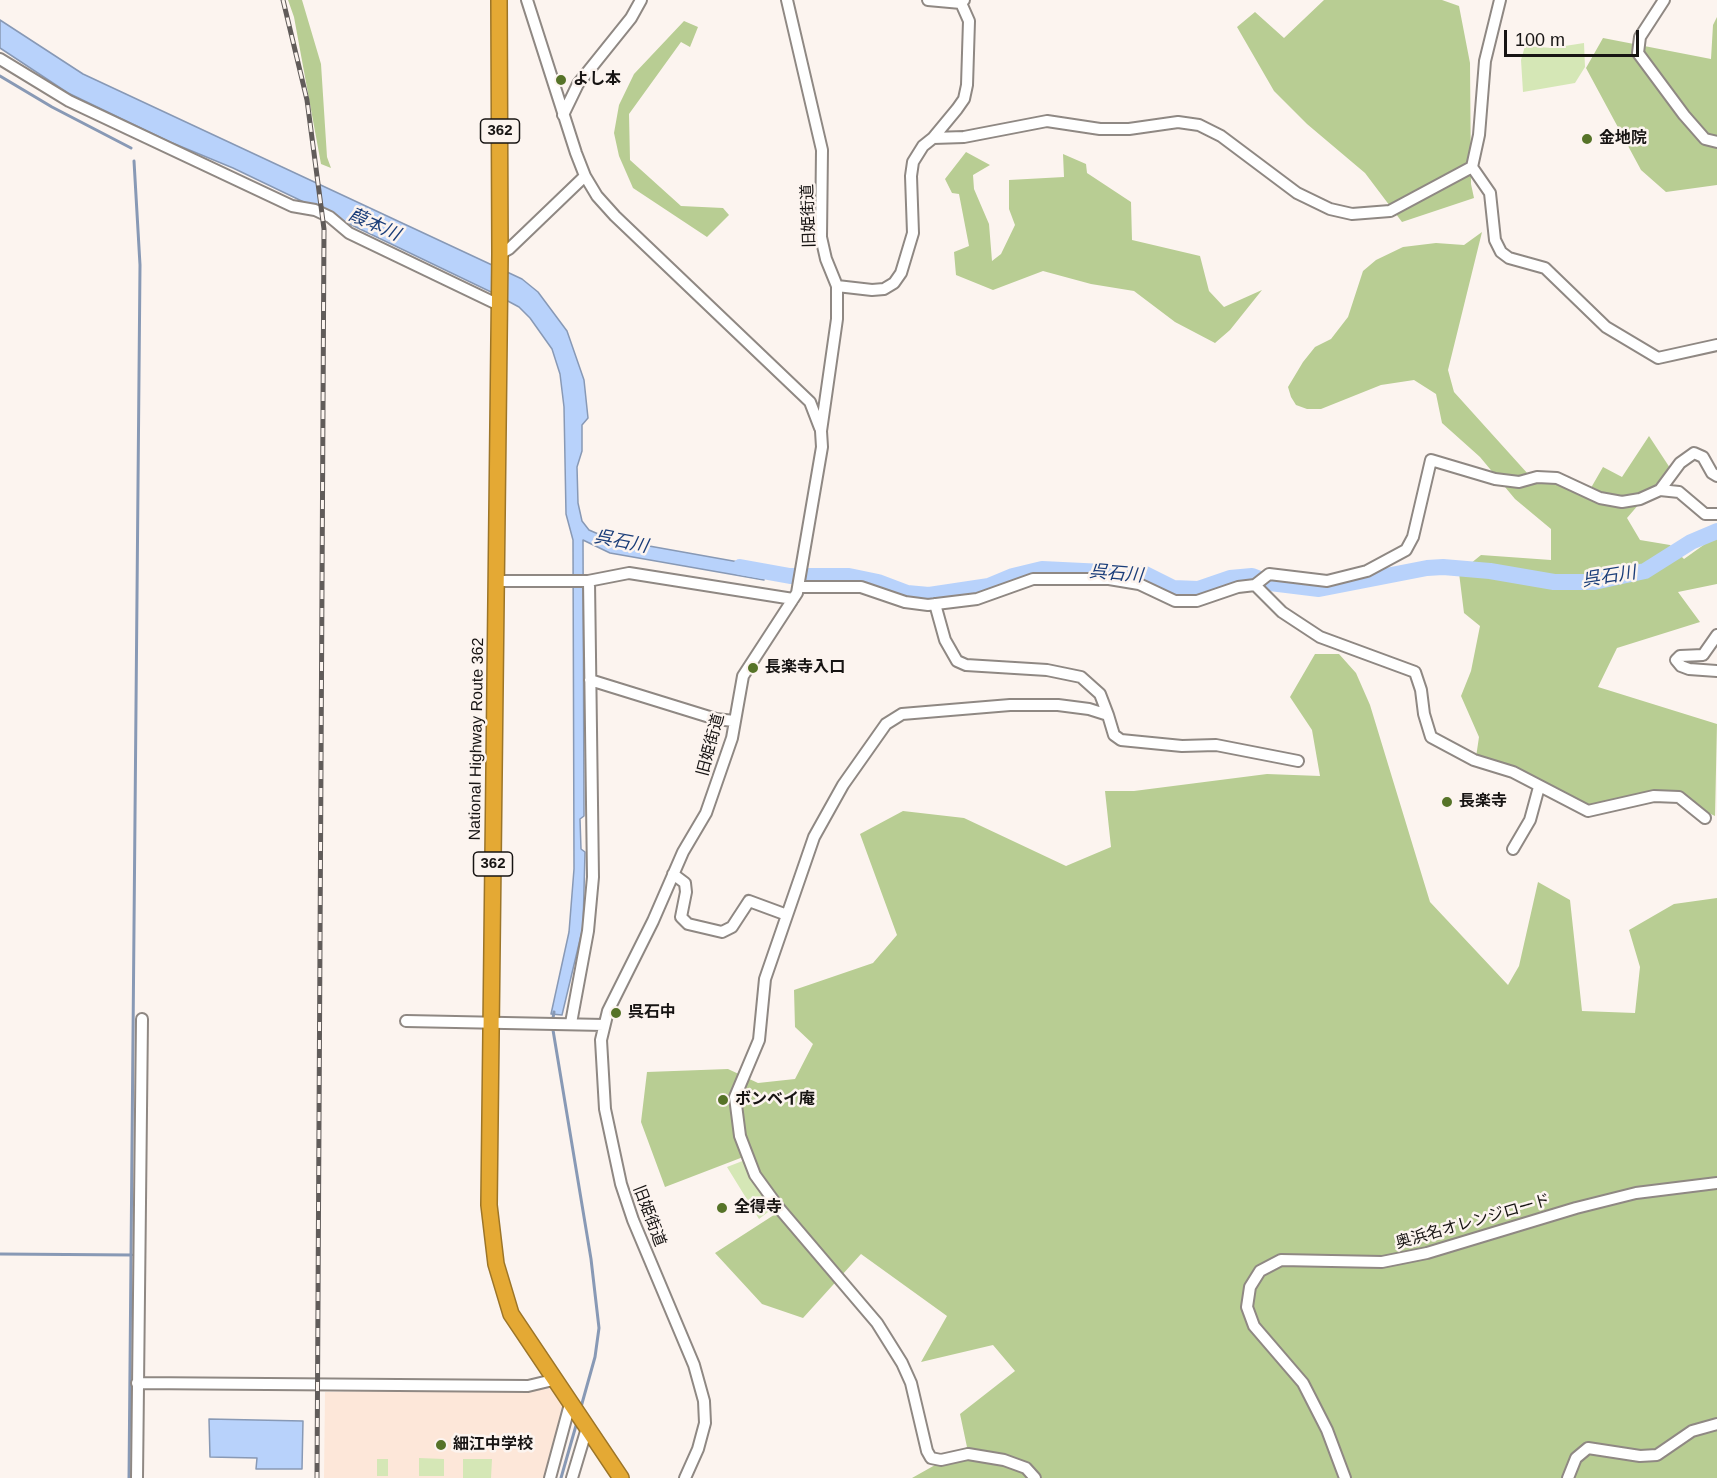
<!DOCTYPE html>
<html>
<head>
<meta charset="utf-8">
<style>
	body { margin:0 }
	#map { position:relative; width:1717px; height:1478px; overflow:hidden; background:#fcf4ef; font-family:Arial,sans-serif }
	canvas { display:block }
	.scale { position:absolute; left:1504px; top:30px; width:135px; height:27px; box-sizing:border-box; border:3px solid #171413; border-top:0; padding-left:8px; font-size:18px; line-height:21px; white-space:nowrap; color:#171413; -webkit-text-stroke:4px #fcf4ef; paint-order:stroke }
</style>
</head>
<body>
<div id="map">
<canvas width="1717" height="1478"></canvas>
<div class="scale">100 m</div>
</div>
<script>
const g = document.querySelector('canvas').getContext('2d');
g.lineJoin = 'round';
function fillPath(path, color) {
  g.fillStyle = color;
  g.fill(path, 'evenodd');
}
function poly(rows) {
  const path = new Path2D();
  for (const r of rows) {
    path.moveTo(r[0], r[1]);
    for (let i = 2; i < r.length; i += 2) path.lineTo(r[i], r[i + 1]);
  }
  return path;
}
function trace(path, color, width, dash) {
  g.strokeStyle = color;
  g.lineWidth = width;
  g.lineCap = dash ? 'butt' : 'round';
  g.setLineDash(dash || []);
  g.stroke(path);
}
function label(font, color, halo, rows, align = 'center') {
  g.font = font + ' Arial,"Noto Sans JP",sans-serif';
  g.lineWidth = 5;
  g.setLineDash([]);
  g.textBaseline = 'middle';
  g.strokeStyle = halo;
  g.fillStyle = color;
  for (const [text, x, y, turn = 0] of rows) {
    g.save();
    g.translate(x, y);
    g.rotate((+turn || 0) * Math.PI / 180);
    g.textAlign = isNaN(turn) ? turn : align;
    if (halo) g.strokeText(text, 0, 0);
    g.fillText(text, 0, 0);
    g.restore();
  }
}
const education = poly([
	[550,1388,566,1411,547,1478,324,1478,325,1392]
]);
const green = poly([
	[1584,43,1585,67,1575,83,1523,92,1521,60,1525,46,1552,48],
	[745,1160,772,1209,759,1219,727,1167],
	[419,1458,444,1459,444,1476,419,1476],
	[377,1459,388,1459,388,1476,377,1476],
	[463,1459,492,1459,491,1478,463,1478]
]);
const forest = poly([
	[288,0,302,0,321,64,327,157,331,168,321,164,294,17],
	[1324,0,1442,0,1459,6,1470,63,1471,184,1474,198,1402,222,1365,173,1307,124,1274,91,1237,27,1255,12,1284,38],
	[1717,17,1717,185,1666,192,1641,170,1586,68,1603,38,1711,59,1713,25],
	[684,21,698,27,690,47,681,42,629,114,630,160,681,206,723,208,729,215,707,237,633,188,619,156,614,133,619,105,634,74],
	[966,152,990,165,973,175,974,189,989,224,992,261,1001,254,1015,225,1009,209,1009,180,1064,177,1063,154,1086,164,1087,173,1131,202,1132,240,1200,256,1209,291,1224,307,1262,290,1230,330,1215,343,1175,322,1134,291,1091,284,1043,271,993,290,956,275,954,252,969,246,959,194,952,193,945,179],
	[1482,232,1448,370,1454,392,1528,474,1588,493,1603,467,1622,477,1649,436,1670,468,1627,518,1640,540,1670,545,1684,559,1712,539,1717,539,1717,584,1678,592,1700,622,1617,648,1598,687,1717,724,1715,816,1673,796,1588,811,1521,777,1475,764,1479,737,1461,696,1471,671,1480,626,1464,613,1459,573,1481,555,1551,560,1551,529,1515,499,1480,457,1442,423,1436,394,1414,380,1381,385,1321,409,1307,409,1296,405,1291,397,1288,387,1303,362,1315,347,1331,339,1348,317,1363,271,1376,260,1403,247,1436,243,1464,245],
	[1315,654,1339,654,1356,673,1370,705,1430,902,1508,985,1519,966,1538,882,1570,900,1582,1011,1635,1013,1640,967,1629,930,1674,904,1717,898,1717,1478,912,1478,967,1447,960,1414,1015,1371,993,1345,921,1362,947,1316,861,1254,803,1318,762,1304,715,1253,777,1213,751,1154,665,1187,641,1122,647,1072,728,1069,758,1083,795,1079,813,1044,795,1027,794,990,873,963,897,935,860,834,903,811,964,818,1066,866,1111,847,1105,791,1134,791,1267,774,1320,776,1312,730,1290,697]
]);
const water = poly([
	[0,20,83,74,522,279,538,292,567,331,584,380,588,418,582,425,582,451,577,467,578,503,582,521,589,530,610,539,761,566,764,580,610,553,583,540,584,816,580,819,581,849,585,852,583,927,562,1015,551,1014,569,932,574,869,573,540,566,514,564,407,560,374,552,349,530,318,519,307,491,292,233,168,170,142,68,93,0,48,0,20],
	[209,1419,303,1421,302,1469,256,1469,257,1458,210,1457,209,1419]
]);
const stream = poly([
	[0,76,52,107,131,148],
	[554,1012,552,1024,591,1259,599,1328,595,1357,581,1407],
	[0,1254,132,1255],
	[129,1478,140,265,134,161],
	[561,1478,577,1422]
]);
const river = poly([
	[740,567,790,576,849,576,878,582,907,593,929,595,989,586,1013,576,1042,569,1145,574,1173,588,1198,589,1230,578,1252,576,1270,583,1319,589,1427,568,1443,567,1490,571,1554,582,1594,582,1645,571,1691,542,1717,531]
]);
const minor = poly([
	[527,0,576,153,585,176,597,196,615,216,810,402,820,428],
	[928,0,961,3,964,0],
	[1500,0,1485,61,1479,135,1472,167,1490,193,1495,240,1501,252,1509,258,1545,268,1606,327,1658,358,1717,345],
	[1664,0,1640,37,1638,53,1684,115,1705,139,1717,142],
	[0,59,69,101,292,206,315,210,330,217,349,233,499,305],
	[563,115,578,84,631,18,641,0],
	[933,138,964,137,1047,121,1100,129,1129,129,1178,122,1199,125,1221,136,1297,193,1330,209,1352,214,1390,211,1472,167],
	[500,254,509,249,585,176],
	[837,286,872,290,884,289,894,283,901,273,913,233,911,176,913,162,923,146,933,138,957,109,964,99,967,85,969,21,961,3],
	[1660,490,1680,463,1694,453,1703,457,1712,473,1717,476],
	[497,581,588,581,629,573,793,599],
	[1255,585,1282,612,1320,637,1415,672,1421,690,1424,714,1431,737,1474,760,1513,772,1588,811,1654,796,1679,797,1705,818],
	[798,587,861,587,905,602,928,605,977,599,1033,579,1109,579,1139,584,1175,601,1197,601,1238,587,1255,585,1269,574,1327,581,1367,571,1406,550,1413,537,1431,460,1495,479,1519,482,1537,477,1557,478,1600,498,1622,502,1640,499,1660,490,1679,492,1705,514,1717,514],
	[935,604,945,640,957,661,966,665,1047,670,1081,677,1100,694,1108,715,1089,709,1058,705,1010,705,902,714,886,724,843,785,814,837,765,979,759,1040,735,1097,740,1136,755,1175,779,1208,877,1323,902,1363,911,1383,927,1451,931,1458,941,1460,968,1454,1004,1460,1026,1468,1035,1478],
	[1717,635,1703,655,1680,656,1676,660,1681,666,1689,669,1717,671],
	[590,680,716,719,734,721],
	[1108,715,1114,735,1121,740,1182,746,1216,745,1298,761],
	[1513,849,1530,820,1539,787],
	[673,874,685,883,686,892,681,917,688,924,722,932,732,927,749,901,787,915],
	[406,1021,604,1025],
	[571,1023,588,931,593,877,589,581],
	[137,1383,528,1386,553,1380],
	[137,1478,142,1019],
	[550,1478,570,1404],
	[572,1478,587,1428],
	[685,1478,698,1449,705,1423,704,1401,694,1365,633,1220,621,1184,605,1109,601,1040,608,1011,653,921,683,852,706,813,732,738,743,676,797,593,822,447,821,431,837,319,837,286,826,259,821,237,822,150,787,0],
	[1345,1478,1327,1430,1303,1383,1254,1326,1247,1307,1250,1287,1260,1271,1281,1260,1382,1262,1427,1253,1576,1208,1636,1193,1717,1183],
	[1568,1478,1576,1458,1588,1448,1640,1456,1657,1455,1692,1431,1717,1424]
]);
const highway = poly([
	[499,0,500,254,489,1205,496,1264,511,1314,621,1478]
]);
const rail = poly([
	[283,0,307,100,324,229,317,1478]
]);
const markers = [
	[561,80,6,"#567328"],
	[1587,139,6,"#567328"],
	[753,668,6,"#567328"],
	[1447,802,6,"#567328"],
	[616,1013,6,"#567328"],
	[723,1100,6,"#567328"],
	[722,1208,6,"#567328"],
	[441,1445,6,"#567328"]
];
const shields = [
	[500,131,39],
	[493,864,39]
];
const shieldNames = [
	["362",500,131],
	["362",493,864]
];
const poiNames = [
	["よし本",573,80],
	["金地院",1599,139],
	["長楽寺入口",765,668],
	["長楽寺",1459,802],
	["呉石中",628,1013],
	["ボンベイ庵",735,1100],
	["全得寺",734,1208],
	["細江中学校",453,1445]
];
const streetNames = [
	["旧姫街道",809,216,-92],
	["National Highway Route 362",477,739,-89],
	["旧姫街道",711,745,-75],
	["旧姫街道",649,1216,69],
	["奥浜名オレンジロード",1473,1222,-16]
];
const waterNames = [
	["葭本川",374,225,24],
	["呉石川",621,542,11],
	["呉石川",1116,574,5],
	["呉石川",1609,577,-9]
];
fillPath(education, '#fde7d9');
fillPath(green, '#d5e7b6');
fillPath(forest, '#b8cd93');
fillPath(water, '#b8d2fb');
trace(water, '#8899b5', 1.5);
trace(stream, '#8899b5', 3);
trace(river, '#b8d2fb', 16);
trace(minor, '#8f8883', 14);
trace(highway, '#9c7528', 18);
trace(minor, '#fff', 10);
trace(highway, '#e4a934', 15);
trace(rail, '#615c5a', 5);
trace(rail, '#fcf4ef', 3, [9]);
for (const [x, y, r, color] of markers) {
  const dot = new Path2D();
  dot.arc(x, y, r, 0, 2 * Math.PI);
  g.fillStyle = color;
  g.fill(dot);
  trace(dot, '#fcf4ef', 2);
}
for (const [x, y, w] of shields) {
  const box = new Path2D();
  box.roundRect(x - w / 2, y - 12, w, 24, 4.5);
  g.fillStyle = '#fcf4ef';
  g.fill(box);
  trace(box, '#171413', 1.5);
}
label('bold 15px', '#171413', null, shieldNames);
label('bold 16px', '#171413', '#fcf4ef', poiNames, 'left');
label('16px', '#171413', '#fcf4ef', streetNames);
label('italic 18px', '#1a3d79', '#fcf4ef', waterNames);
</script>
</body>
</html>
